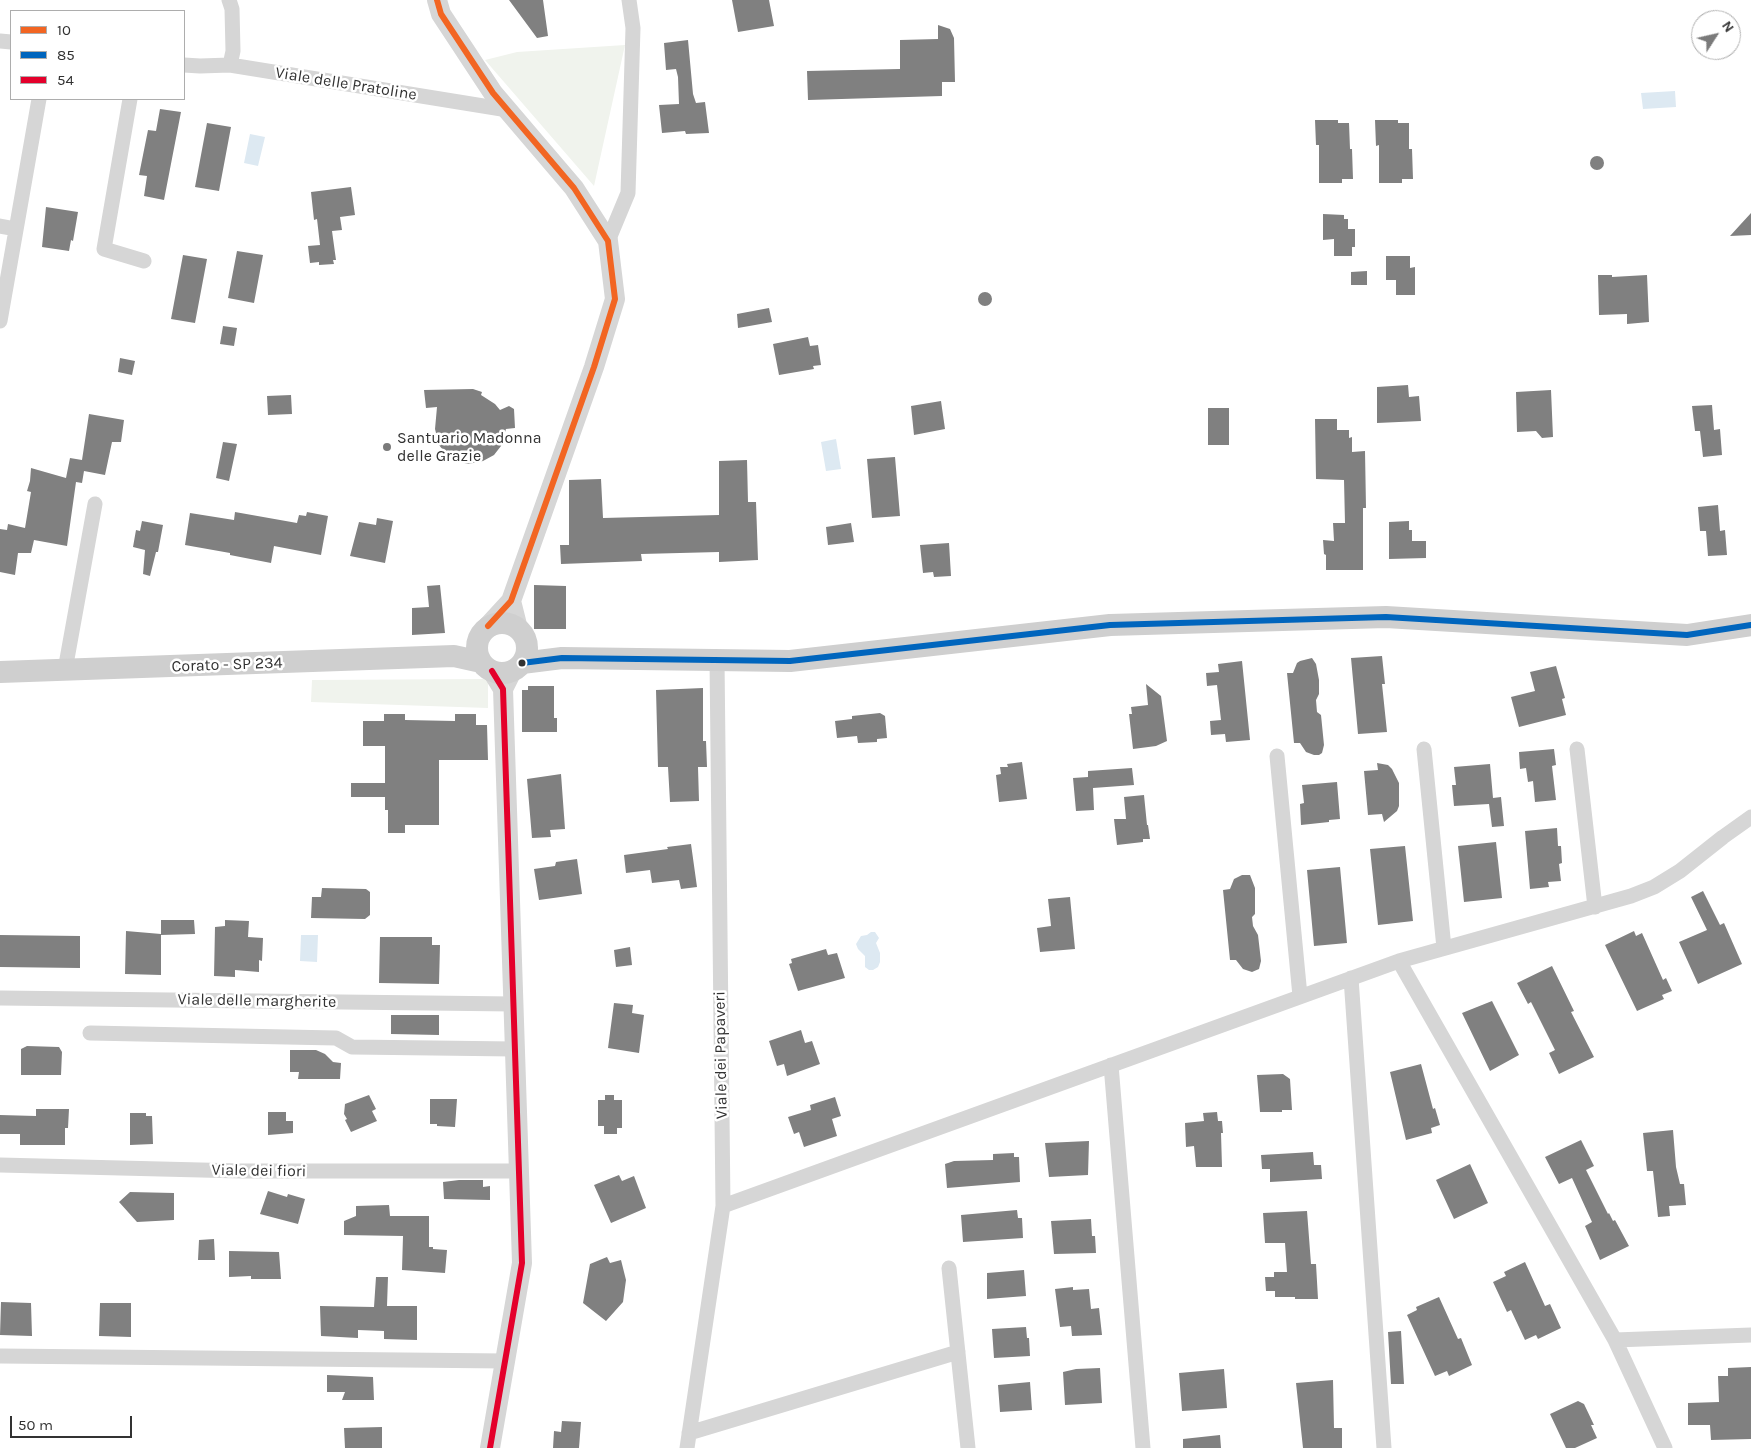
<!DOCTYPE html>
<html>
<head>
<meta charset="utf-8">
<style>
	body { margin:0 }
	#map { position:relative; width:1751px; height:1448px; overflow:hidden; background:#fff; font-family:Karla,sans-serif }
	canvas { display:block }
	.legend { position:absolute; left:10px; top:10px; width:175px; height:90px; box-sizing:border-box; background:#fff; border:1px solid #adadad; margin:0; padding:6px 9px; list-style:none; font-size:15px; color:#323232 }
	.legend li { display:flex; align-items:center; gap:10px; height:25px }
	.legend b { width:25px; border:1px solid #adadad }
	.north { position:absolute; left:1691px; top:10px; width:50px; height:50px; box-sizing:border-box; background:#fff; border:1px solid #adadad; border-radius:50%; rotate:55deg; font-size:14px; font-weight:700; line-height:20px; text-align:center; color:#323232 }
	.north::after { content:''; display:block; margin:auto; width:18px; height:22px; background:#7a7a7a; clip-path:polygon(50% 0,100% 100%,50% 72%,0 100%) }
	.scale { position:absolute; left:10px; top:1416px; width:122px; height:22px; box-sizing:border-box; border:2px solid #323232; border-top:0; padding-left:6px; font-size:15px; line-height:18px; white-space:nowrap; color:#323232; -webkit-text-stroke:4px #fff; paint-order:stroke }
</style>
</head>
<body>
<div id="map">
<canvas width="1751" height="1448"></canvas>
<ul class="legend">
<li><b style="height:6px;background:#f26522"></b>10</li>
<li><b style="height:6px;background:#0065bd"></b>85</li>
<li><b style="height:6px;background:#e4002b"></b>54</li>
</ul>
<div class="north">N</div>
<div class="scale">50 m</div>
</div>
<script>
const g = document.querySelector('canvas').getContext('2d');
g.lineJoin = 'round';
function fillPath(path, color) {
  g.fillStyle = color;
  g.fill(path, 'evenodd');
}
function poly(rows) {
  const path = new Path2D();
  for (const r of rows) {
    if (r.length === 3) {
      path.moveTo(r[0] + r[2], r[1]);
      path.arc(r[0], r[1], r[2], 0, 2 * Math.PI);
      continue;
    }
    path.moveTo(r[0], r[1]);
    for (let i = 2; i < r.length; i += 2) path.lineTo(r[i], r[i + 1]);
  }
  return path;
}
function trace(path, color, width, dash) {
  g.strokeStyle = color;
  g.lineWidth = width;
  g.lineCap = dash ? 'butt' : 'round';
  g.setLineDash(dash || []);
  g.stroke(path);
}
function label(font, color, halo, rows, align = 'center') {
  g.font = font + ' Karla,sans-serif';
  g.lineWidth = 5;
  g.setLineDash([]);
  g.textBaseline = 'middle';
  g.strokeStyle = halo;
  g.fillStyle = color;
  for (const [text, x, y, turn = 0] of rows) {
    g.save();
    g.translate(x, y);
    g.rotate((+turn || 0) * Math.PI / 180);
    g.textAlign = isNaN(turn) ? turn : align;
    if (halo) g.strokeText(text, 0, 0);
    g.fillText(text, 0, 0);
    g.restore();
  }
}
const green = poly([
	[625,45,594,186,485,60,517,52],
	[488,679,488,708,311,702,312,680]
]);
const water = poly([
	[1675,91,1676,107,1643,109,1641,93],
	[250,134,265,137,258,166,244,163],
	[836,439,841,469,826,471,821,442],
	[871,932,875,932,879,938,876,943,880,953,880,962,878,967,873,970,869,970,865,967,865,956,858,949,856,944,861,936,867,935],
	[301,935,318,935,317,962,300,961]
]);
const building = poly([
	[509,0,543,0,548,36,537,38],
	[732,0,769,0,774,26,738,32],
	[938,25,950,29,954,38,955,82,942,82,942,96,808,100,807,71,900,69,900,40,938,39],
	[688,40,693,94,696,103,705,102,709,133,686,134,685,131,662,133,659,105,679,104,678,77,676,69,666,70,664,43],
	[160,109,181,112,164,200,144,196,147,176,139,175,148,130,156,131],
	[1315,120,1338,120,1338,123,1349,123,1350,149,1352,149,1353,179,1342,179,1342,183,1319,183,1319,145,1316,145],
	[1375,120,1398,120,1398,123,1409,123,1409,149,1412,149,1413,179,1402,179,1402,183,1379,183,1379,145,1376,146],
	[207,123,231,127,219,191,195,187],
	[1597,163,7],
	[351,187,355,215,340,217,342,230,332,231,336,260,333,260,334,264,319,265,319,262,310,263,308,246,320,245,317,219,314,220,311,192],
	[46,207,78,212,73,241,71,240,69,251,42,247],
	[1751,213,1751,235,1730,236,1740,225],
	[1323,214,1344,215,1344,219,1348,219,1348,229,1355,229,1355,247,1352,247,1352,256,1334,256,1334,239,1323,240],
	[237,251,263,255,254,303,228,298],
	[183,255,207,259,195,323,171,319],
	[1386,256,1410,256,1410,268,1415,267,1415,295,1396,295,1396,280,1386,280],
	[1367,271,1367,285,1351,285,1351,272],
	[1598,275,1612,275,1612,277,1647,275,1649,322,1627,324,1627,314,1599,315],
	[985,299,7],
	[769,308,772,322,738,328,737,314],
	[223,326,237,328,234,346,220,344],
	[808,337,810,346,818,345,821,365,813,366,814,369,779,375,773,344],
	[120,358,135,361,132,375,118,372],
	[1408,385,1409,397,1419,396,1421,421,1377,423,1377,387],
	[473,389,482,392,481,395,495,404,500,410,509,406,514,409,515,428,506,429,501,446,494,455,483,461,468,464,453,460,446,454,439,445,435,429,437,407,426,408,424,390],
	[1551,390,1553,437,1542,438,1536,431,1517,432,1516,392],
	[291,395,292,414,268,415,267,396],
	[941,401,945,429,914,435,911,406],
	[1712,405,1714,430,1720,429,1722,455,1703,457,1700,431,1695,431,1692,406],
	[1208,408,1229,408,1229,445,1208,445],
	[89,414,124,420,121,442,112,442,105,475,84,471,82,483,76,482,67,546,34,540,31,553,18,553,15,575,0,572,0,529,7,530,8,524,25,528,31,492,27,491,30,481,31,468,66,478,70,458,82,460],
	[1315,419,1337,419,1337,430,1349,430,1349,438,1352,437,1352,452,1365,451,1366,508,1363,508,1363,570,1326,570,1326,555,1324,554,1323,540,1334,541,1333,523,1345,523,1344,480,1316,479],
	[223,442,237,444,229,481,216,478],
	[895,457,900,516,872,518,867,459],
	[747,460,748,502,756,502,758,560,719,562,719,552,641,554,642,561,561,564,560,545,569,545,569,480,601,479,603,518,719,515,719,461],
	[1718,505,1720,531,1725,530,1727,555,1708,556,1706,531,1700,531,1698,507],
	[235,512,297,523,299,515,306,516,307,512,328,516,321,555,274,546,271,563,230,555,230,553,185,545,190,513,234,520],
	[377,518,393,521,385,563,350,556,359,522,376,525],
	[142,521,163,525,158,552,156,552,150,576,143,574,145,550,133,547,136,530,140,531],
	[1409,521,1409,530,1412,530,1412,541,1426,541,1426,558,1389,559,1389,522],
	[851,523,854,542,828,545,826,527],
	[949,543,951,576,934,577,933,572,923,573,920,545],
	[440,585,445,633,412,635,412,608,429,607,427,586],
	[534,585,566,586,566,629,534,629],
	[1382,656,1385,684,1382,684,1387,732,1358,734,1351,658],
	[1312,658,1316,664,1319,680,1319,694,1316,700,1317,712,1321,715,1324,745,1322,753,1319,755,1314,755,1306,752,1300,743,1294,743,1287,673,1293,673,1297,663,1300,661],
	[1242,661,1250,740,1226,742,1225,734,1211,735,1210,721,1221,720,1217,685,1207,686,1206,673,1219,672,1218,664],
	[1556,666,1565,698,1562,699,1566,715,1519,727,1511,697,1535,691,1530,672],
	[1146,684,1161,696,1167,741,1156,746,1133,749,1129,714,1132,714,1131,707,1148,705],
	[528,686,554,686,554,718,557,718,557,732,522,732,522,690,528,690],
	[703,688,703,741,706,741,707,767,698,767,699,801,670,802,668,767,658,767,656,690],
	[880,713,885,716,887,738,877,739,877,742,858,743,857,736,837,738,835,721,852,719,852,716],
	[384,714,405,714,405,720,455,721,455,714,476,714,476,725,487,725,488,760,439,760,439,825,405,825,405,833,388,833,388,810,385,810,385,797,351,797,351,783,385,783,385,746,363,746,363,721,384,721],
	[1554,749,1556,765,1552,766,1556,800,1535,802,1533,781,1528,782,1526,768,1520,769,1519,752],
	[1022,762,1027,799,999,802,996,775,1001,774,1000,767,1008,767,1007,764],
	[1377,763,1388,765,1392,769,1399,783,1399,806,1397,811,1384,822,1382,814,1368,815,1364,771,1378,770],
	[1490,764,1493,798,1501,797,1504,826,1492,827,1489,804,1454,806,1452,785,1456,785,1454,767],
	[1132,768,1134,785,1093,788,1094,810,1076,811,1073,778,1088,777,1088,771],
	[561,774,565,829,550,830,551,837,532,838,527,779],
	[1337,782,1340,819,1329,820,1329,822,1301,825,1300,804,1304,803,1302,785],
	[1144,795,1147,825,1148,825,1150,839,1143,839,1143,842,1117,845,1114,819,1126,819,1124,797],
	[1557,828,1558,846,1561,846,1562,863,1559,864,1561,881,1548,882,1549,887,1530,889,1525,831],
	[1496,842,1502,898,1464,902,1458,846],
	[691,844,697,887,681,889,679,880,652,883,650,870,626,873,624,855,668,849,667,847],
	[1405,846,1413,921,1378,925,1370,849],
	[577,859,582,894,539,900,534,869,555,866,556,862],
	[1340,867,1347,943,1314,946,1307,870],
	[1242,875,1250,875,1255,888,1255,914,1252,917,1253,926,1258,935,1261,961,1259,969,1252,972,1243,969,1236,960,1230,960,1223,890,1230,889,1234,879],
	[322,888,366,889,370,892,370,915,365,919,311,918,312,897,321,897],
	[1703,891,1720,925,1724,923,1742,964,1698,984,1679,942,1707,930,1691,897],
	[1070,897,1075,949,1040,952,1037,928,1051,926,1048,899],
	[161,920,194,920,195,934,161,935],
	[225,920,249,921,248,937,263,938,262,961,259,960,259,972,235,970,235,977,214,976,215,927,225,926],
	[126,931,161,934,161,975,125,974],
	[1634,931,1636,936,1642,933,1663,980,1666,978,1672,991,1662,995,1664,999,1637,1011,1605,945],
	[0,935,80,936,80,968,0,967],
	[380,937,432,937,432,945,440,945,439,984,379,983],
	[630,947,632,965,616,967,614,950],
	[826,949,828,955,837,953,845,978,798,991,789,964,792,963,791,959],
	[1552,966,1574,1011,1571,1012,1594,1057,1559,1074,1549,1053,1555,1050,1531,1002,1528,1004,1517,983],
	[1492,1001,1519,1055,1490,1071,1462,1013],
	[614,1003,633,1005,632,1013,644,1015,639,1053,608,1048],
	[391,1015,439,1015,439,1035,391,1034],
	[801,1030,805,1043,812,1041,820,1064,787,1076,784,1064,777,1066,769,1041],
	[27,1046,59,1047,62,1052,61,1075,21,1075,21,1049],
	[290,1050,316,1050,325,1054,333,1062,341,1063,340,1079,298,1079,299,1072,290,1072],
	[1421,1064,1433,1109,1435,1108,1440,1125,1431,1128,1432,1133,1406,1140,1390,1072],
	[1283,1074,1290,1079,1292,1110,1282,1110,1282,1112,1260,1112,1257,1075],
	[369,1095,376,1109,372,1111,377,1121,351,1132,345,1120,347,1119,344,1114,345,1104],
	[605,1095,614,1095,614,1100,622,1100,622,1128,617,1128,617,1134,604,1134,604,1126,598,1126,598,1100,605,1100],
	[835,1097,841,1116,832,1119,837,1136,804,1147,799,1132,794,1134,788,1117,811,1110,810,1105],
	[430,1099,457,1099,455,1127,437,1126,437,1124,430,1124],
	[36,1109,69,1109,68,1128,65,1128,65,1145,20,1145,20,1134,0,1134,0,1115,36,1116],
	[268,1112,286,1112,286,1121,293,1121,293,1133,268,1135],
	[1217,1112,1218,1121,1222,1121,1223,1133,1221,1133,1222,1167,1196,1167,1194,1146,1186,1147,1185,1123,1204,1121,1203,1113],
	[130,1113,146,1113,146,1116,152,1116,153,1144,130,1145],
	[1673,1130,1676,1167,1680,1184,1684,1184,1686,1205,1669,1206,1670,1216,1658,1217,1653,1171,1647,1171,1643,1133],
	[1581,1140,1594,1166,1586,1170,1608,1214,1609,1213,1613,1221,1615,1220,1629,1246,1600,1260,1585,1226,1592,1222,1572,1178,1559,1184,1545,1157],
	[1089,1141,1088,1175,1049,1177,1045,1143],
	[1313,1152,1314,1165,1321,1165,1322,1179,1270,1182,1270,1169,1262,1169,1261,1155],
	[1014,1153,1014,1157,1019,1157,1020,1182,947,1188,945,1164,954,1161,993,1160,993,1154],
	[1470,1164,1488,1203,1454,1219,1436,1180],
	[619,1175,622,1181,634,1176,646,1208,611,1223,594,1185],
	[459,1180,483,1180,483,1187,490,1186,490,1200,444,1199,443,1182],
	[268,1191,287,1197,288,1194,305,1199,298,1224,260,1214],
	[130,1192,174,1193,174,1220,137,1222,119,1202],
	[389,1205,390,1216,429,1216,429,1247,433,1247,433,1249,447,1250,445,1273,402,1270,403,1236,344,1235,344,1221,356,1216,356,1206],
	[1017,1210,1018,1218,1022,1218,1023,1238,963,1242,961,1215],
	[1307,1211,1311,1264,1316,1264,1318,1299,1295,1299,1295,1297,1275,1297,1275,1291,1266,1291,1265,1277,1274,1277,1274,1272,1287,1272,1285,1243,1265,1243,1263,1213],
	[1091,1219,1092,1236,1095,1236,1096,1253,1054,1254,1051,1221],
	[214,1239,215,1260,198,1260,199,1240],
	[229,1251,279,1252,281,1279,251,1279,251,1276,229,1277],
	[607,1257,610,1263,621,1260,626,1280,623,1302,606,1321,583,1303,590,1264],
	[1525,1262,1545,1306,1550,1304,1561,1328,1538,1339,1536,1335,1525,1340,1511,1310,1507,1312,1493,1282,1506,1276,1504,1272],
	[1024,1270,1026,1296,987,1299,987,1273],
	[376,1277,388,1277,387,1306,417,1306,417,1340,384,1339,384,1331,358,1330,358,1338,321,1336,320,1306,374,1307],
	[1073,1287,1073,1290,1089,1289,1091,1309,1099,1308,1102,1335,1072,1336,1071,1326,1060,1327,1055,1289],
	[1439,1297,1458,1339,1461,1338,1472,1365,1449,1376,1447,1371,1435,1376,1407,1315,1417,1310,1416,1307],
	[1,1302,31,1303,32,1336,0,1335],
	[100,1303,131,1303,131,1337,99,1336],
	[1026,1327,1027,1338,1029,1338,1030,1356,994,1358,992,1329],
	[1401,1331,1404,1384,1391,1384,1388,1332],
	[1751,1367,1751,1439,1711,1440,1710,1425,1688,1425,1688,1403,1719,1402,1718,1376,1728,1376,1728,1368],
	[1100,1368,1102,1403,1065,1405,1063,1372,1076,1369],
	[1224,1369,1227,1408,1182,1411,1179,1373],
	[327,1375,373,1377,374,1400,342,1400,345,1392,327,1392],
	[1333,1380,1334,1428,1342,1428,1342,1448,1303,1448,1296,1383],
	[1030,1382,1032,1410,1000,1412,998,1385],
	[1578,1401,1584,1404,1594,1425,1591,1425,1597,1438,1575,1448,1566,1448,1550,1414],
	[562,1421,581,1422,579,1448,553,1448,554,1431,561,1432],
	[382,1427,382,1448,345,1448,344,1428],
	[1220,1435,1221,1448,1183,1448,1183,1439]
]);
const minor = poly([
	[229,0,232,9,233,51,230,65],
	[0,41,11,42],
	[184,65,200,66,230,65,508,110],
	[130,99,104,249,144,261],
	[0,226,16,229],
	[608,241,628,193,633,28,629,0],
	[0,321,39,99],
	[65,670,95,504],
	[1424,749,1444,948],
	[1577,749,1595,907],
	[1277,756,1300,996],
	[1399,961,1615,1340,1665,1448],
	[1351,978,1384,1448],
	[0,998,513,1004],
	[90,1033,336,1038,352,1047,514,1049],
	[1111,1065,1143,1448],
	[0,1165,241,1171,518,1171],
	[723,1206,1399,961,1631,896,1654,887,1680,871,1723,837,1751,817],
	[949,1268,968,1448],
	[1615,1340,1751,1335],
	[0,1356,505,1361],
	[689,1433,958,1352],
	[687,1448,723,1206,717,659]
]);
const tertiary = poly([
	[437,0,441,14,493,93,574,188,608,241,615,299,594,367,511,601,488,626],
	[511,601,518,629],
	[503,689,512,671],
	[490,1448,522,1263,503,689,492,671]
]);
const secondary = poly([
	[502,648,25],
	[522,663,562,658,790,661,1110,625,1386,617,1687,635,1751,625],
	[0,672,454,656,481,662]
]);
const bus1 = poly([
	[437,0,441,14,493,93,574,188,608,241,615,299,594,367,511,601,488,626]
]);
const bus2 = poly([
	[522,663,562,658,790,661,1110,625,1386,617,1687,635,1751,625]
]);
const bus3 = poly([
	[490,1448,522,1263,503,689,492,671]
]);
const markers = [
	[387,447,5,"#7a7a7a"],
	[522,663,4.5,"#323232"]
];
const streetNames = [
	["Viale delle Pratoline",346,84,9],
	["Corato - SP 234",227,665,-2],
	["Viale delle margherite",257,1001,1],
	["Viale dei Papaveri",721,1055,-91],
	["Viale dei fiori",259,1171,1]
];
const poiNames = [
	["Santuario Madonna",397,438],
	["delle Grazie",397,456]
];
fillPath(green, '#f0f3ed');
fillPath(water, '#dde9f2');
fillPath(building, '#808080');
trace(minor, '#d6d6d6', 15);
trace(tertiary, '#d6d6d6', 20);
trace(secondary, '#cfcfcf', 22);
trace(bus1, '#f26522', 6);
trace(bus2, '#0065bd', 6);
trace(bus3, '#e4002b', 6);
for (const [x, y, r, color] of markers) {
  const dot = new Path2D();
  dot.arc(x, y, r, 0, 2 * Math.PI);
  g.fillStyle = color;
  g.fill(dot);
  trace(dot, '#fff', 2);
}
label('16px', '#323232', '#fff', streetNames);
label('16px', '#323232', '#fff', poiNames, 'left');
</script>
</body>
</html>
